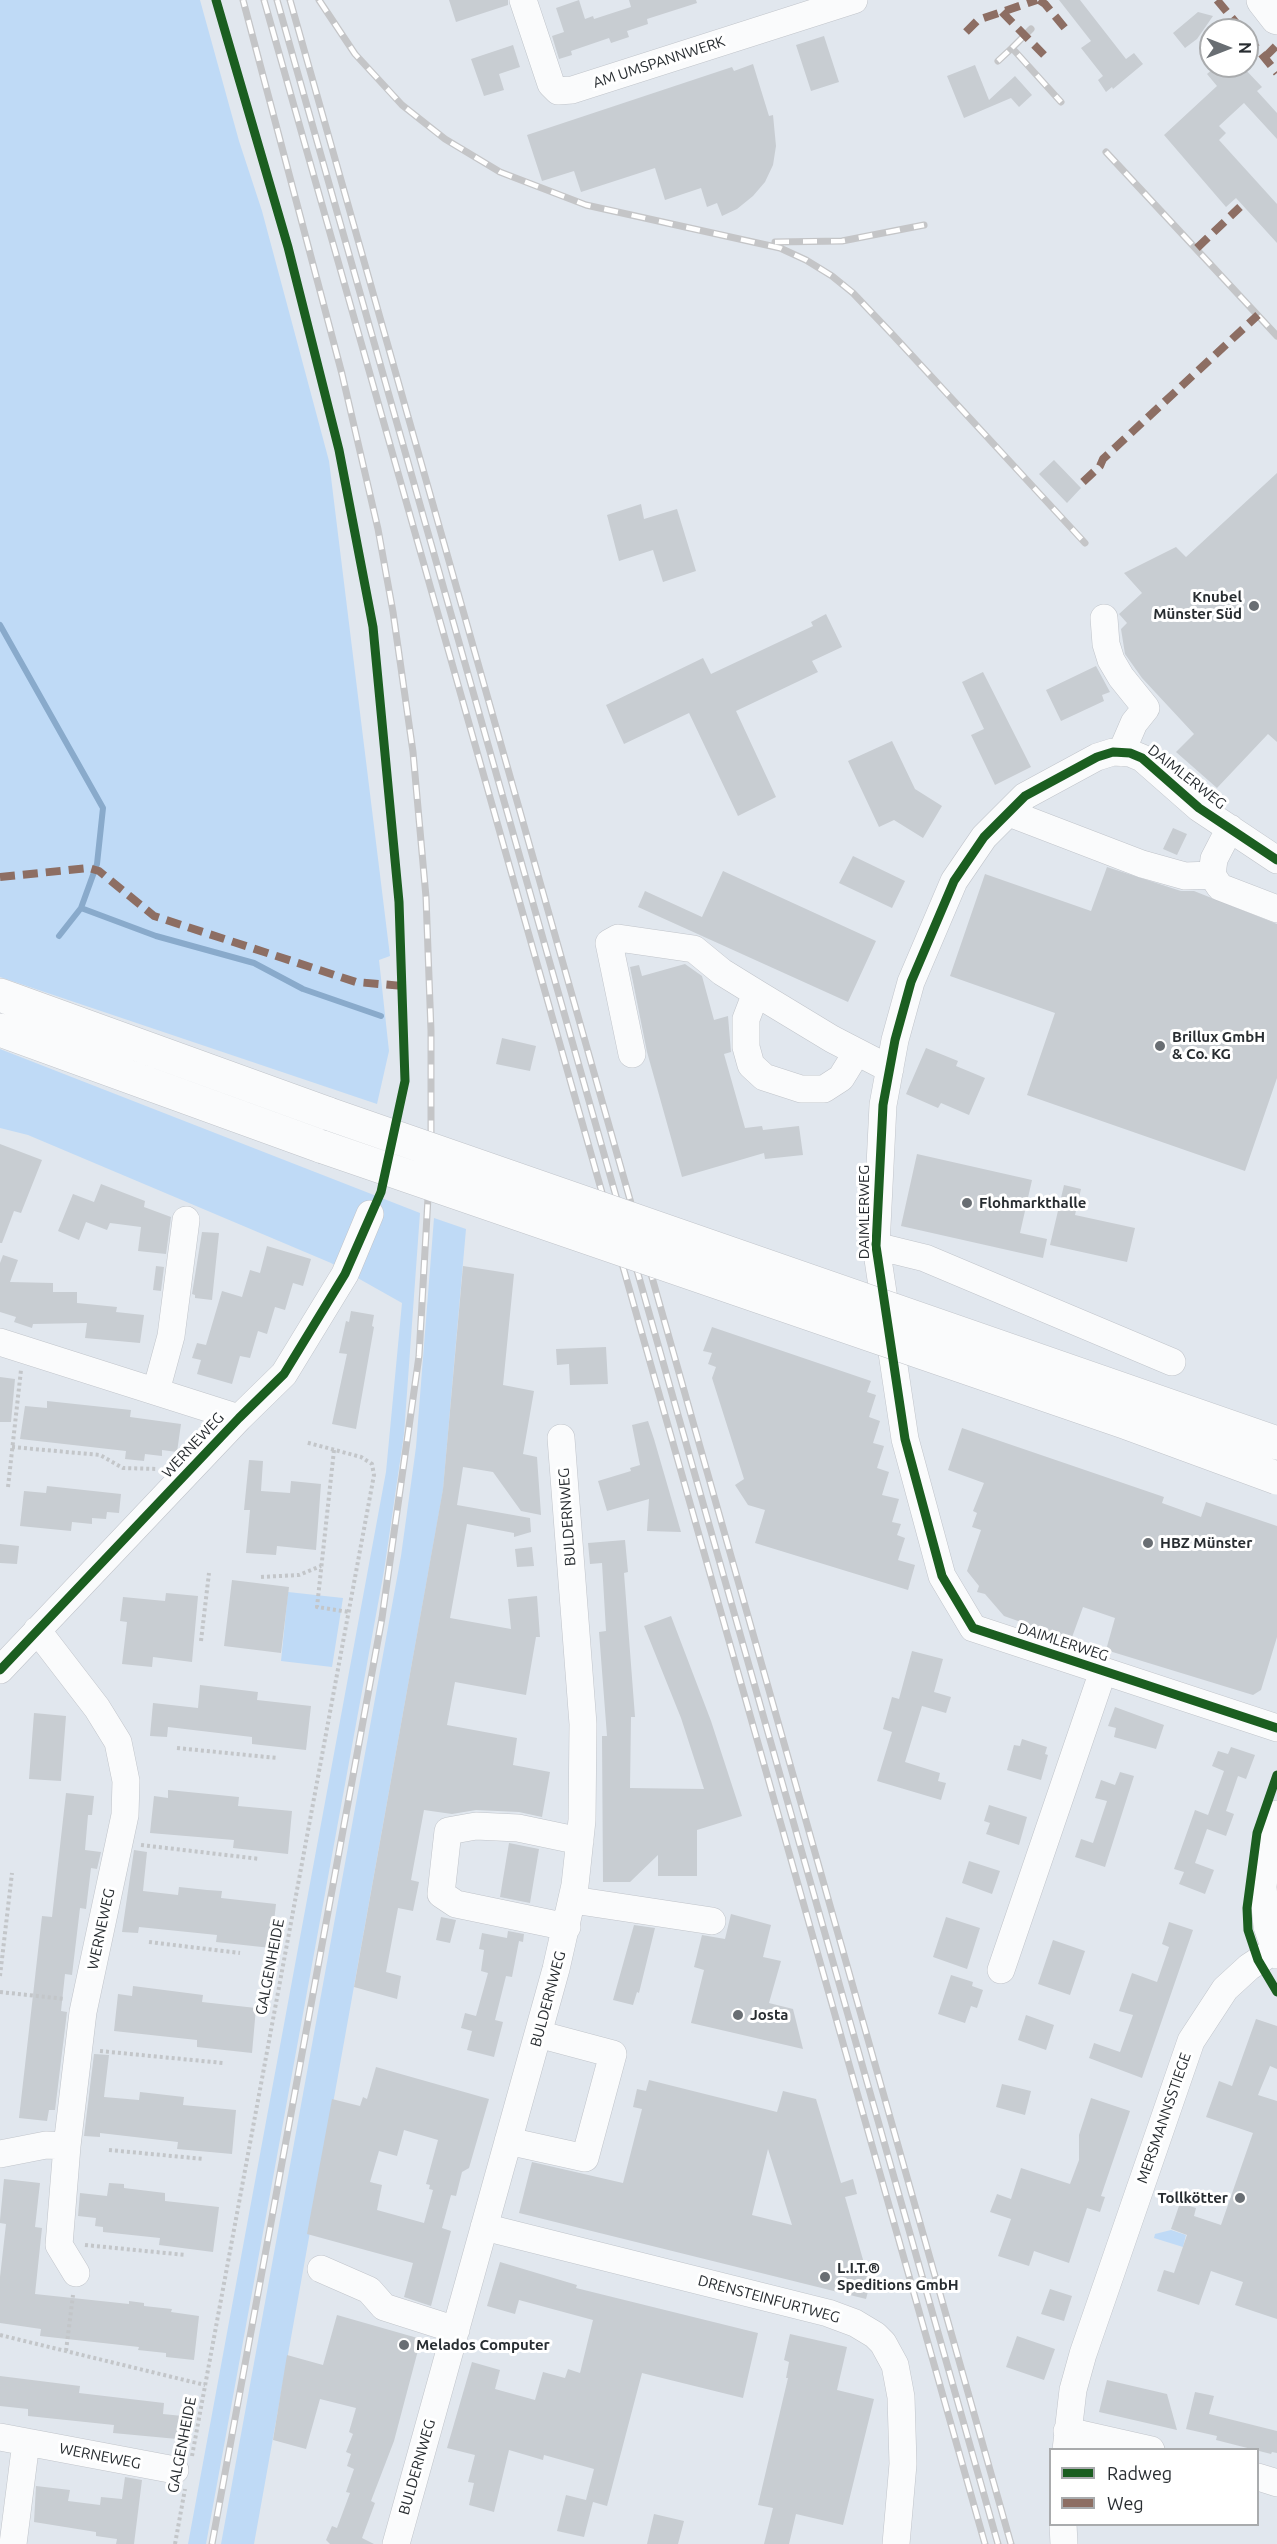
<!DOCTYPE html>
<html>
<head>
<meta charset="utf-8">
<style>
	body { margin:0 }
	#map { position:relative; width:1277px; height:2544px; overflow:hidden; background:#e1e7ee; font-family:Ubuntu,sans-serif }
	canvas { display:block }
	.legend { position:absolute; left:1049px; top:2448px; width:210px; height:78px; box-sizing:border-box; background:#fff; border:2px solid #a9abad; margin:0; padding:8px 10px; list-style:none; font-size:18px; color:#282d31 }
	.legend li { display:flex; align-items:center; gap:12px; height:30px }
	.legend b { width:30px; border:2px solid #a9abad }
	.north { position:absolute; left:1199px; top:18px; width:60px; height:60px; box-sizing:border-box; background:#fff; border:2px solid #a9abad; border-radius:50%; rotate:90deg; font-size:16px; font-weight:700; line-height:24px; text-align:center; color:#282d31 }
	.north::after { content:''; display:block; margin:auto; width:21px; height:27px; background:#696e73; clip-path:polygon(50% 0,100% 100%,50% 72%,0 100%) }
</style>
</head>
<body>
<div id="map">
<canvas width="1277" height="2544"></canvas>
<ul class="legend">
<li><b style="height:8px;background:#1b5e20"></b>Radweg</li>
<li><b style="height:8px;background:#8d6e63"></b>Weg</li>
</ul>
<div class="north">N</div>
</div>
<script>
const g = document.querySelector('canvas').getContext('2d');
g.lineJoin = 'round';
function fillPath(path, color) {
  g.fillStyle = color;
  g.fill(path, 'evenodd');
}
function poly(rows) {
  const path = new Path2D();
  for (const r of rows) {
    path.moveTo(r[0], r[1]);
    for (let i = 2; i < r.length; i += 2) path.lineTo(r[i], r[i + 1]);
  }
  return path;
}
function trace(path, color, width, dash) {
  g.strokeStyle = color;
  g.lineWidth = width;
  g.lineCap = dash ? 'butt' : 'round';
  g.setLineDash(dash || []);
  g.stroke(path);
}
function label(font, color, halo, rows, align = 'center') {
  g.font = font + ' Ubuntu,sans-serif';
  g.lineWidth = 6;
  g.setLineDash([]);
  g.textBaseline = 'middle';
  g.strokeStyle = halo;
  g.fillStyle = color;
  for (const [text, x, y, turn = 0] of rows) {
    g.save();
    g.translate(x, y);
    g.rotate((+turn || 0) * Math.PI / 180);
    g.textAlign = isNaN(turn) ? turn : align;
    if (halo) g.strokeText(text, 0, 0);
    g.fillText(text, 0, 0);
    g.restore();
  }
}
const green = poly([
	[0,0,200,0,239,141,262,211,329,461,390,956,379,960,389,1051,377,1104,0,977],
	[0,1049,420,1213,404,1434,384,1571,206,2544,188,2544,386,1472,402,1303,331,1263,28,1135,0,1128],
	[434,1218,466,1229,443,1490,254,2544,221,2544,401,1556,416,1447],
	[288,1592,343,1598,332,1667,281,1661],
	[1171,2230,1186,2235,1183,2247,1154,2238,1155,2234]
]);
const stream = poly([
	[0,625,103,808,97,864,81,908,156,936,254,963,303,989,381,1016],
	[59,936,81,908]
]);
const building = poly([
	[449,0,508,0,508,5,456,22],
	[579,0,585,19,593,16,594,19,631,7,629,0,696,0,697,3,647,19,648,24,627,31,629,37,611,43,609,38,571,51,572,55,559,59,552,36,564,32,556,8],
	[1059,0,1080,0,1126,59,1134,53,1143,64,1113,89,1112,87,1106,92,1098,80,1103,76,1081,48,1091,41],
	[1198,12,1213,16,1197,39,1185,48,1173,33],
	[824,36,839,82,811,91,796,45],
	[513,45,520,67,499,74,504,90,484,96,471,59],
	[753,64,769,116,773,115,776,146,773,165,765,182,753,196,737,209,722,216,717,203,707,207,701,188,665,200,655,168,581,192,574,171,542,181,527,135,732,67,734,71],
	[975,65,989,100,1015,76,1032,95,1019,107,1011,98,964,118,947,76],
	[1216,66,1242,66,1262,87,1257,91,1277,113,1277,139,1244,103,1219,126,1226,133,1219,140,1277,204,1277,243,1236,198,1226,207,1164,135,1217,86,1207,74],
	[1054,460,1081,488,1067,503,1039,474],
	[1277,473,1277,742,1268,734,1217,788,1176,752,1194,734,1142,678,1125,654,1121,629,1127,623,1119,614,1142,593,1124,573,1176,547,1186,557],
	[641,504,644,519,677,509,696,571,663,582,653,550,619,561,607,515],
	[826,614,842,647,812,661,818,672,736,711,776,797,738,816,689,713,624,744,606,705,703,658,711,674,813,626,811,622],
	[1096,666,1110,692,1102,695,1104,701,1061,721,1046,690],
	[983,672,1031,767,995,785,971,735,984,729,962,682],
	[892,741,915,789,942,806,923,838,894,820,879,827,848,761],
	[1173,828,1187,834,1177,855,1163,849],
	[853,856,905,881,892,908,839,883],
	[1107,867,1181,891,1194,891,1277,924,1277,1078,1245,1171,1027,1095,1055,1013,950,976,985,874,1091,911],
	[723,871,876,941,848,1002,638,907,645,891,702,917],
	[685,964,702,976,714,1020,728,1016,731,1052,724,1054,745,1128,762,1126,763,1130,799,1126,803,1155,765,1159,764,1153,682,1177,647,1052,630,967,639,965,642,976],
	[502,1038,536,1046,530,1071,496,1064],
	[926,1048,958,1061,956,1066,985,1078,969,1115,941,1103,938,1108,906,1094],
	[0,1144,42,1160,21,1213,14,1211,2,1243,0,1243],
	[917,1154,1032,1180,1020,1233,1047,1239,1043,1258,901,1226],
	[101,1184,145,1201,144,1207,171,1217,166,1254,138,1251,141,1227,110,1223,107,1230,86,1222,79,1240,58,1231,73,1194,94,1202],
	[1064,1185,1081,1189,1075,1215,1135,1228,1127,1262,1050,1245],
	[202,1232,219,1233,212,1300,195,1298,195,1295,192,1294],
	[267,1246,311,1259,303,1286,293,1283,285,1310,275,1307,267,1334,258,1331,250,1358,240,1356,232,1384,197,1374,201,1360,192,1358,197,1343,206,1345,222,1291,242,1297,250,1270,260,1273],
	[3,1255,18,1260,10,1282,53,1283,53,1292,77,1292,77,1303,117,1307,116,1312,144,1315,140,1343,85,1338,87,1323,33,1324,32,1328,14,1322,16,1317,0,1312,0,1263],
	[156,1266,164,1267,161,1291,153,1290],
	[463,1266,514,1274,503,1385,534,1391,523,1454,537,1457,541,1515,521,1511,493,1472,463,1467,457,1505,530,1518,531,1532,514,1537,514,1533,467,1524,450,1618,511,1629,508,1599,537,1596,540,1637,536,1637,526,1695,455,1682,447,1725,517,1738,513,1765,550,1772,542,1817,519,1812,476,1810,452,1814,424,1810,411,1880,419,1882,413,1911,398,1908,386,1972,401,1976,397,1999,354,1987,443,1489],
	[351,1311,374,1315,372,1326,374,1327,356,1429,332,1424,347,1354,339,1353,346,1321,349,1322],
	[712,1327,871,1381,867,1392,876,1395,869,1417,880,1421,873,1443,884,1446,877,1468,889,1472,882,1495,899,1499,892,1522,901,1524,897,1535,905,1538,898,1560,915,1565,908,1590,755,1543,765,1510,748,1505,735,1485,744,1479,712,1378,716,1367,708,1364,712,1353,703,1351],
	[606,1347,608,1384,570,1385,569,1364,557,1365,556,1349],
	[0,1377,15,1379,11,1422,0,1422],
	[47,1401,131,1410,130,1417,181,1424,177,1452,162,1450,162,1456,145,1454,144,1461,125,1459,126,1451,20,1439,25,1406,47,1408],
	[648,1421,654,1439,681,1532,647,1531,649,1499,607,1511,598,1481,631,1471,630,1468,640,1465,632,1425],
	[962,1428,1164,1497,1162,1503,1201,1517,1206,1502,1277,1526,1277,1637,1261,1690,1253,1695,1106,1650,1115,1618,1083,1607,1071,1640,1004,1616,985,1594,977,1592,979,1586,967,1571,981,1530,972,1527,977,1513,973,1511,984,1483,948,1470],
	[249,1460,263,1461,261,1491,290,1493,291,1481,321,1484,316,1550,277,1546,276,1555,246,1553,250,1510,244,1510],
	[47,1486,121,1494,119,1513,107,1512,106,1519,92,1518,92,1524,72,1522,71,1531,20,1526,24,1491,46,1493],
	[625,1540,628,1572,624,1573,635,1717,631,1717,630,1788,704,1789,681,1718,644,1626,671,1616,711,1721,742,1816,697,1830,697,1876,658,1876,658,1855,630,1882,603,1882,602,1736,607,1736,599,1632,606,1631,602,1563,590,1564,588,1543],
	[0,1544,19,1546,17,1564,0,1563],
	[532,1547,534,1566,517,1567,515,1549],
	[232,1580,289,1587,281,1653,224,1646],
	[166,1593,198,1596,192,1662,153,1657,152,1667,122,1664,127,1622,120,1621,123,1597,165,1601],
	[912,1651,943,1659,934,1692,951,1697,946,1713,922,1706,905,1762,940,1773,938,1781,946,1783,941,1800,877,1781,892,1732,883,1729,892,1697,899,1699],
	[200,1685,258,1692,257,1700,311,1706,306,1750,252,1744,252,1737,168,1727,167,1737,150,1736,153,1703,198,1708],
	[1115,1707,1164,1725,1156,1749,1114,1737,1116,1728,1108,1726],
	[34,1713,66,1716,61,1781,29,1779],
	[1022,1739,1047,1747,1045,1754,1048,1755,1041,1780,1007,1770,1014,1745,1020,1746],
	[1231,1747,1255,1755,1246,1779,1238,1776,1226,1811,1234,1814,1226,1836,1207,1829,1195,1863,1214,1870,1205,1894,1179,1884,1184,1872,1174,1869,1195,1810,1208,1815,1224,1771,1212,1766,1218,1751,1228,1754],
	[1120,1772,1134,1776,1105,1867,1075,1857,1081,1839,1093,1843,1107,1801,1095,1798,1101,1780,1115,1785],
	[168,1790,239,1797,238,1806,292,1811,288,1854,233,1848,234,1840,150,1833,154,1796,168,1798],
	[66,1793,94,1796,92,1815,88,1815,85,1850,101,1852,97,1869,91,1868,86,1909,80,1908,72,1975,65,1974,61,2011,67,2012,55,2110,49,2110,47,2121,19,2118,42,1916,52,1917],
	[989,1805,1027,1817,1019,1845,986,1834,990,1823,984,1821],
	[509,1843,539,1849,530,1903,500,1897],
	[134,1850,147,1852,143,1891,178,1895,179,1887,207,1890,222,1891,221,1898,276,1904,271,1948,216,1942,217,1935,139,1927,138,1933,122,1932],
	[969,1861,1000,1871,992,1894,962,1883],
	[731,1914,771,1925,763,1957,781,1961,769,2003,793,2009,803,2049,691,2023,704,1970,694,1967,702,1935,725,1939],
	[441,1917,456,1920,450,1943,436,1940],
	[946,1917,980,1928,967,1969,933,1957],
	[1169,1922,1193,1930,1142,2078,1089,2058,1094,2043,1120,2052,1133,2015,1119,2011,1132,1973,1157,1982,1169,1947,1162,1944],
	[634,1925,655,1928,639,1993,637,1992,633,2005,613,2000],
	[508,1931,524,1934,523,1942,519,1941,512,1977,506,1976,495,2020,503,2022,494,2057,467,2050,472,2031,461,2028,465,2013,476,2016,488,1973,481,1971,484,1950,479,1949,482,1933,507,1938],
	[1053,1940,1085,1951,1070,1995,1038,1984],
	[951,1975,973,1982,972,1986,983,1990,977,2008,971,2006,965,2023,938,2014],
	[133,1986,203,1995,202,2002,256,2008,252,2053,197,2047,197,2040,114,2031,118,1994,132,1996],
	[1026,2015,1054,2025,1046,2050,1018,2040],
	[1256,2019,1277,2026,1277,2069,1270,2066,1258,2095,1277,2101,1277,2319,1235,2305,1243,2282,1211,2271,1199,2305,1157,2291,1164,2270,1174,2273,1187,2235,1171,2229,1180,2203,1196,2208,1194,2216,1221,2225,1253,2133,1206,2117,1219,2081,1232,2086],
	[94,2054,109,2055,104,2097,139,2100,140,2092,184,2097,183,2105,236,2110,232,2154,177,2149,178,2142,100,2133,100,2137,84,2136],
	[376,2067,489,2099,469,2168,462,2172,456,2196,451,2195,442,2228,451,2231,431,2306,404,2297,413,2263,307,2234,332,2099,360,2106,363,2097,367,2099],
	[404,2130,438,2140,426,2184,430,2185,429,2189,433,2190,424,2223,377,2210,382,2185,370,2182,379,2151,397,2156],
	[649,2080,777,2112,783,2091,816,2099,841,2183,853,2179,857,2194,845,2197,870,2284,866,2299,519,2213,532,2162,623,2183,642,2109,633,2107,637,2089,646,2091],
	[768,2149,792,2225,752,2215],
	[1002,2084,1031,2091,1025,2115,996,2107],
	[1091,2098,1130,2111,1101,2196,1105,2197,1100,2212,1087,2208,1069,2263,1034,2251,1029,2266,998,2256,1011,2219,990,2212,997,2194,1011,2199,1021,2168,1070,2184,1079,2160,1079,2135],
	[4,2179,40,2183,35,2227,42,2228,35,2294,129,2304,129,2301,144,2303,144,2306,172,2309,171,2312,199,2316,194,2360,166,2357,166,2353,138,2350,139,2347,40,2336,41,2329,0,2323,0,2277,6,2224,0,2223,0,2220],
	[109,2183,124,2184,124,2188,165,2193,165,2201,219,2207,213,2252,159,2245,160,2238,103,2232,103,2227,95,2226,96,2218,78,2216,80,2193,107,2196],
	[500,2262,577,2285,576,2288,758,2333,743,2398,642,2373,607,2506,593,2502,584,2537,557,2531,566,2495,586,2500,594,2469,544,2455,543,2460,509,2450,494,2512,469,2505,474,2483,468,2482,475,2455,447,2448,472,2362,500,2370,495,2389,535,2400,543,2372,565,2378,568,2369,580,2373,593,2320,519,2300,515,2314,487,2306],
	[1050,2289,1072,2296,1064,2321,1041,2314],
	[337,2315,421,2339,394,2441,371,2501,375,2503,362,2538,374,2544,330,2544,326,2540,332,2526,337,2528,350,2493,346,2492,354,2469,347,2466,351,2454,346,2452,353,2434,349,2432,356,2408,320,2399,306,2449,273,2440,287,2355,323,2365],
	[790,2334,847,2347,837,2390,874,2399,843,2525,796,2514,789,2544,764,2544,773,2508,758,2505,788,2378,786,2378,789,2362,784,2360],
	[1017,2336,1055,2349,1044,2380,1006,2367],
	[0,2376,80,2386,79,2393,164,2403,163,2414,192,2417,188,2440,113,2433,114,2425,28,2416,28,2409,0,2406],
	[1107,2380,1167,2394,1177,2430,1099,2412],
	[1195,2392,1214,2396,1209,2414,1277,2431,1277,2453,1272,2452,1271,2454,1216,2440,1217,2436,1186,2429],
	[125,2477,142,2480,134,2544,116,2544,117,2539,96,2536,96,2532,34,2522,36,2486,70,2490,68,2501,100,2505,101,2497,122,2499],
	[654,2514,684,2521,678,2544,647,2544]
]);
const path = poly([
	[12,1447,100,1455,123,1468,158,1469],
	[334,1450,317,1607,349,1612],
	[8,1487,21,1370],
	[261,1577,299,1575,321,1566],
	[201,1641,209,1573],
	[177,1748,277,1758],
	[141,1845,260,1859],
	[149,1942,240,1953],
	[0,1976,12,1873],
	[0,1992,65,1999],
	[100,2051,223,2063],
	[109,2150,204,2159],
	[85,2245,186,2255],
	[0,2335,205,2385],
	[66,2351,73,2295],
	[192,2456,374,1475,372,1464,361,1457,305,1442],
	[175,2544,185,2489]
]);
const minor = poly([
	[523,0,551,84,558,91,572,90,854,0],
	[1104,618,1106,644,1111,660,1121,677,1146,708,1134,723,1121,753],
	[1009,813,1142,864,1185,876,1212,875],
	[1230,828,1214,859,1212,875,1220,887,1277,909],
	[1277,860,1199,808,1142,758,1130,753,1113,752,1097,757,1025,796,984,837,954,881,911,982,895,1040,883,1105,876,1246,905,1439,942,1576,973,1628,1277,1728],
	[756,993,746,1019,746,1047,751,1065,764,1077,801,1089,824,1089,841,1078,857,1052],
	[632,1054,609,943,618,938,694,949,722,972,756,993,832,1039,890,1069],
	[876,1246,925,1258,1172,1362],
	[0,1342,239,1418],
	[156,1391,171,1336,186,1220],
	[37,1630,97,1708,118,1742,126,1781,125,1815,83,2012,67,2146,59,2245,76,2273],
	[0,1670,239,1418,284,1374,345,1274,370,1214],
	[1277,1814,1267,1849,1263,1887,1267,1926,1277,1955],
	[573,1900,712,1921],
	[567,1927,456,1904,441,1894,448,1831,476,1826,518,1828,580,1841],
	[1001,1970,1103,1671],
	[508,2141,585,2158,613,2054,538,2034],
	[0,2154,46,2145,67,2146],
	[484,2227,828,2313,855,2323,875,2335,883,2343,895,2365,901,2397,903,2464,896,2544],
	[321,2269,369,2290,384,2307,456,2330],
	[1067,2431,1151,2450],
	[0,2437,175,2470],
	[1066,2450,1073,2390,1083,2354,1191,2041,1225,1989,1249,1967,1275,1950],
	[1258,2477,1277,2483],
	[1063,2524,1064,2544],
	[13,2544,26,2442],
	[396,2544,556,1969,575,1885,582,1820,583,1724,561,1438]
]);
const major = poly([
	[1263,0,1277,18]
]);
const highway = poly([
	[0,995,329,1114],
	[0,1030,323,1147]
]);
const rail = poly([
	[264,0,985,2544],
	[277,0,998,2544],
	[290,0,1011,2544],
	[319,0,355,54,402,105,445,139,500,172,586,205,780,248,806,260,832,276,853,293,892,334,1085,543],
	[1012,48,1031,29],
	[998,61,1012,48,1061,102],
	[1106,152,1277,336],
	[775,242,842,241,924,225],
	[212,2544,382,1618,419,1356,431,1145,431,1031,426,897,413,752,393,612,378,529,342,374,243,0]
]);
const highwayBridge = poly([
	[329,1114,1277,1443],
	[323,1147,1124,1422,1277,1478]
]);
const quiet = poly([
	[1039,0,1045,4,1069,33],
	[1217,0,1242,30],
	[1002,12,1044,55],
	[966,32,978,20,1037,0],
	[1247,36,1277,73],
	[1265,57,1277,45],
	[1197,248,1240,207],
	[1083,482,1100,466,1103,459,1258,315],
	[0,877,89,868,99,871,154,916,356,982,403,986]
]);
const cycleway = poly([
	[1277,860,1199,808,1142,758,1130,753,1113,752,1097,757,1025,796,984,837,954,881,911,982,895,1040,883,1105,876,1246,905,1439,942,1576,973,1628,1277,1728],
	[0,1670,239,1418,284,1374,345,1274,381,1192,405,1081,399,902,373,627,339,450,288,247,216,0],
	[1277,1775,1257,1833,1247,1908,1248,1930,1258,1960,1277,1992]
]);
const markers = [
	[1254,606,6,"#696e73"],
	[1160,1046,6,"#696e73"],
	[967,1203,6,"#696e73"],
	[1148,1543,6,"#696e73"],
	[738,2015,6,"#696e73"],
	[1240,2198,6,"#696e73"],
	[825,2277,6,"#696e73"],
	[404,2345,6,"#696e73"]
];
const streetNames = [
	["AM UMSPANNWERK",659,62,-18],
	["DAIMLERWEG",1187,777,38],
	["DAIMLERWEG",864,1212,-90],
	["WERNEWEG",193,1445,-47],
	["BULDERNWEG",567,1517,-94],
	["DAIMLERWEG",1063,1642,18],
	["WERNEWEG",101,1929,-78],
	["GALGENHEIDE",270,1967,-79],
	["BULDERNWEG",548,1999,-75],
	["MERSMANNSSTIEGE",1164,2118,-71],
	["DRENSTEINFURTWEG",769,2299,15],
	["GALGENHEIDE",182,2445,-79],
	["WERNEWEG",100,2456,11],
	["BULDERNWEG",417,2467,-74]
];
const poiNames = [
	["Knubel",1242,597,"right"],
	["Münster Süd",1242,614,"right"],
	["Brillux GmbH",1172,1037],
	["& Co. KG",1172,1054],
	["Flohmarkthalle",979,1203],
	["HBZ Münster",1160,1543],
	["Josta",750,2015],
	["Tollkötter",1228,2198,"right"],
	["L.I.T.®",837,2268],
	["Speditions GmbH",837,2285],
	["Melados Computer",416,2345]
];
fillPath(green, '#bfdaf6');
trace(stream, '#89aacb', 6);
fillPath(building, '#c8cdd2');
trace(minor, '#c0c4ca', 28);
trace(major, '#c0c4ca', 34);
trace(highway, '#c0c4ca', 34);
trace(path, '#c3c6c9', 4, [3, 3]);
trace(minor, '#fafbfc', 27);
trace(major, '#fafbfc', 33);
trace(highway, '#fafbfc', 33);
trace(rail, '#c4c5c7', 7);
trace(rail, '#fff', 4.5, [14]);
trace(highwayBridge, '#c0c4ca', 34, []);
trace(highwayBridge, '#fafbfc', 33);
trace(quiet, '#8d6e63', 8, [15, 8]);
trace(cycleway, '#1b5e20', 9);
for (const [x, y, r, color] of markers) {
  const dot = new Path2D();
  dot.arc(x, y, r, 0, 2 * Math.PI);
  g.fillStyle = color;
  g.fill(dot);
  trace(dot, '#fff', 2);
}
label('15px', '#282d31', '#fff', streetNames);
label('bold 15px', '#282d31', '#fff', poiNames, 'left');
</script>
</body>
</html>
